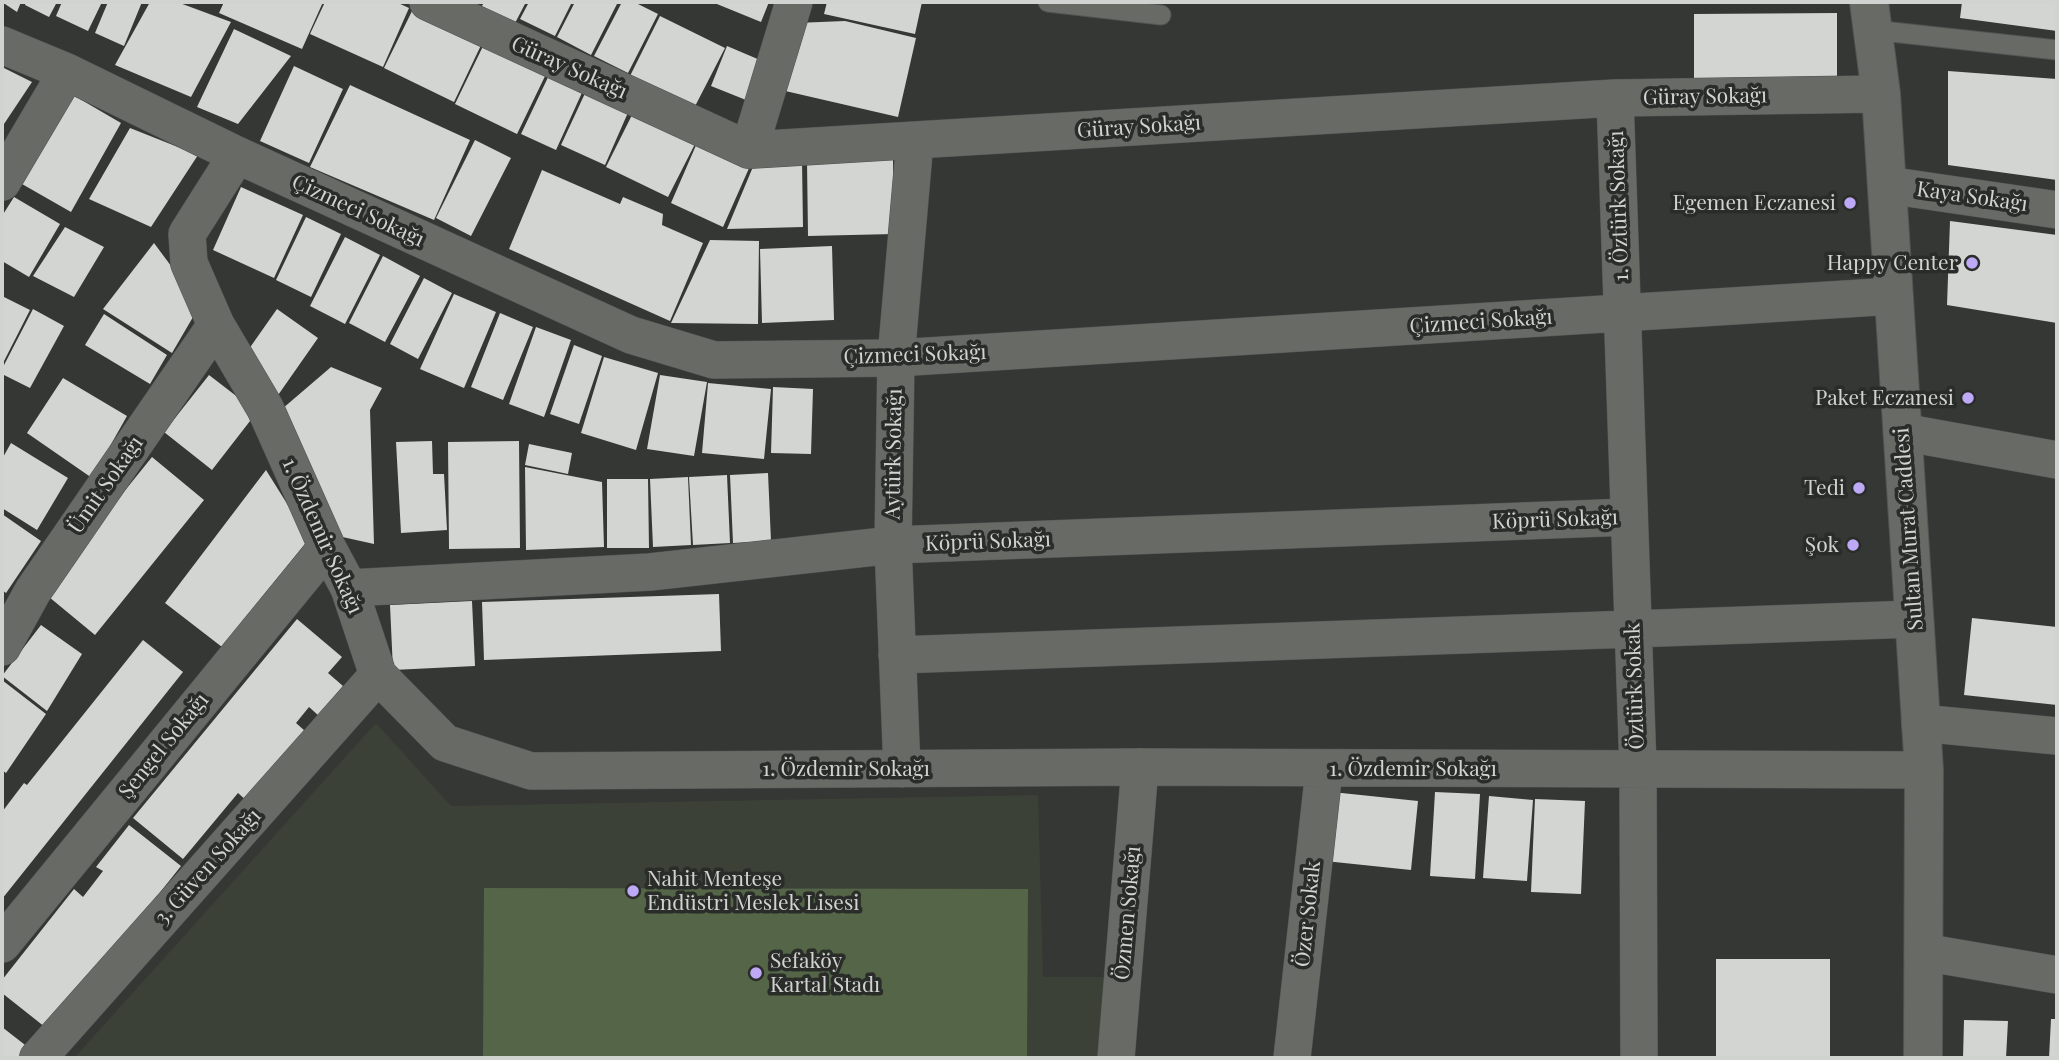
<!DOCTYPE html>
<html>
<head>
<meta charset="utf-8">
<style>
	body { margin:0 }
	#map { position:relative; width:2059px; height:1060px; overflow:hidden; background:#343733; font-family:"Playfair Display",serif }
	canvas { display:block }
	.frame { position:absolute; inset:0; border:4px solid #d1d3d1; pointer-events:none }
</style>
</head>
<body>
<div id="map">
<canvas width="2059" height="1060"></canvas>
<div class="frame"></div>
</div>
<script>
const g = document.querySelector('canvas').getContext('2d');
g.lineJoin = 'round';
function fillPath(path, color) {
  g.fillStyle = color;
  g.fill(path, 'evenodd');
}
function poly(rows) {
  const path = new Path2D();
  for (const r of rows) {
    path.moveTo(r[0], r[1]);
    for (let i = 2; i < r.length; i += 2) path.lineTo(r[i], r[i + 1]);
  }
  return path;
}
function trace(path, color, width, dash) {
  g.strokeStyle = color;
  g.lineWidth = width;
  g.lineCap = dash ? 'butt' : 'round';
  g.setLineDash(dash || []);
  g.stroke(path);
}
function label(font, color, halo, rows, align = 'center') {
  g.font = font + ' "Playfair Display",serif';
  g.lineWidth = 7;
  g.setLineDash([]);
  g.textBaseline = 'middle';
  g.strokeStyle = halo;
  g.fillStyle = color;
  for (const [text, x, y, turn = 0] of rows) {
    g.save();
    g.translate(x, y);
    g.rotate((+turn || 0) * Math.PI / 180);
    g.textAlign = isNaN(turn) ? turn : align;
    if (halo) g.strokeText(text, 0, 0);
    g.fillText(text, 0, 0);
    g.restore();
  }
}
const built = poly([
	[376,723,451,806,1038,795,1043,977,1109,977,1103,1058,74,1058]
]);
const green = poly([
	[484,888,1028,889,1027,1058,483,1058]
]);
const building = poly([
	[2,2,21,2,17,12],
	[26,2,57,2,49,17,25,5],
	[62,2,102,2,88,31,56,16],
	[108,2,142,2,124,46,95,33],
	[150,2,177,2,231,22,191,97,115,65],
	[224,2,323,2,302,49,219,13],
	[325,2,396,2,409,8,383,67,310,34],
	[484,2,526,2,514,25,481,8],
	[529,2,572,2,555,36,520,19],
	[575,2,618,2,591,55,557,37],
	[622,2,634,2,658,14,628,73,594,56],
	[712,2,769,2,761,22],
	[827,2,922,2,915,34,824,14],
	[1962,2,2057,2,2057,31,1960,18],
	[414,7,483,41,454,102,384,68],
	[1837,13,1837,81,1694,83,1694,14],
	[660,16,725,48,690,116,626,84],
	[845,21,916,38,898,117,781,90,796,23],
	[234,29,291,56,238,124,197,107],
	[486,40,548,70,517,134,455,104],
	[727,46,767,63,751,102,711,86],
	[294,66,343,89,309,163,260,141],
	[2,67,32,82,2,127],
	[551,71,585,86,556,150,521,134],
	[1948,71,2057,79,2057,180,1948,165],
	[350,85,470,140,434,220,310,167],
	[587,89,630,108,605,165,561,145],
	[73,95,121,123,71,212,22,184],
	[634,111,696,142,668,197,606,167],
	[130,128,198,155,151,227,89,199],
	[475,140,511,158,471,236,436,218],
	[697,143,750,166,723,227,671,203],
	[893,160,894,234,808,236,807,161],
	[802,161,803,227,727,229,755,162],
	[542,170,620,204,623,197,663,214,662,225,703,243,670,321,509,249],
	[241,187,303,215,274,278,213,250],
	[14,197,60,224,29,277,2,261,2,216],
	[306,217,341,234,311,297,276,280],
	[1950,221,2057,235,2057,323,1947,305],
	[65,227,104,247,74,297,33,276],
	[345,237,380,255,345,324,310,306],
	[710,240,759,241,758,324,671,323],
	[154,243,200,305,172,353,103,309],
	[832,246,834,320,762,323,760,249],
	[383,256,420,276,385,342,349,323],
	[424,278,452,293,418,359,390,344],
	[454,294,496,312,464,388,420,369],
	[2,296,30,310,2,365],
	[33,309,64,326,30,388,2,374,2,369],
	[277,309,318,338,276,398,244,356],
	[500,313,533,327,503,400,471,387],
	[104,314,167,355,150,384,85,345],
	[536,327,571,340,544,417,509,404],
	[574,345,602,356,579,424,550,414],
	[604,357,658,373,636,450,581,433],
	[331,367,382,388,370,410,374,544,338,536,282,409],
	[209,375,257,412,212,470,164,432],
	[660,375,707,382,694,456,647,449],
	[63,378,127,416,92,478,27,433],
	[708,383,771,389,764,459,702,453],
	[773,387,813,389,811,454,771,453],
	[432,441,433,474,444,474,447,530,401,533,396,442],
	[519,441,520,548,449,549,448,442],
	[11,443,68,478,37,530,2,508,2,459],
	[529,444,572,453,568,474,525,465],
	[152,457,204,500,95,635,43,592],
	[525,467,602,482,604,547,526,550],
	[266,470,309,539,222,647,165,603],
	[768,473,771,541,733,543,730,475],
	[727,475,730,543,693,545,689,477],
	[688,477,691,545,653,547,650,479],
	[607,479,648,479,649,548,607,548],
	[2,514,41,541,6,593,2,590],
	[719,594,721,651,484,660,482,602],
	[472,601,475,666,393,670,390,605],
	[1972,618,2057,627,2057,705,1964,695],
	[297,619,342,657,328,673,343,686,319,716,309,707,296,723,305,731,247,801,238,793,183,859,133,818],
	[41,625,82,654,47,711,2,676],
	[143,640,183,672,2,899,2,812,24,783,27,785],
	[2,680,46,714,6,773,2,770],
	[1332,792,1418,801,1411,870,1325,861],
	[1435,792,1480,794,1475,879,1430,876],
	[1489,796,1533,800,1527,881,1483,878],
	[1535,799,1585,801,1581,894,1531,892],
	[129,825,181,866,50,1031,2,993,2,980,74,889,83,897,103,871,96,867],
	[1716,959,1830,959,1830,1058,1716,1058],
	[2051,1019,2057,1019,2057,1058,2049,1058],
	[1964,1020,2008,1021,2006,1058,1963,1058],
	[2,1027,29,1048,21,1058,2,1058]
]);
const service = poly([
	[1048,2,1161,15],
	[1873,30,2057,50]
]);
const minor = poly([
	[428,2,749,150,1615,98,1881,94],
	[2,45,67,72,237,155,631,335,714,360,896,358,1894,296],
	[1615,98,1638,768,1639,1058],
	[749,150,794,2],
	[237,155,187,234,189,263,216,325,265,408,327,547,349,588,378,675,445,743,531,771,1140,767,1924,770],
	[2,182,67,72],
	[1887,185,2057,210],
	[1902,432,2057,460],
	[349,588,650,572,893,545,1629,517],
	[2,647,33,591,216,325],
	[897,655,1914,619],
	[1920,723,2057,736],
	[902,769,893,545,896,358,915,141],
	[2,944,327,547],
	[1923,952,2057,975],
	[38,1058,378,675],
	[1116,1058,1140,767],
	[1292,1058,1324,770]
]);
const tertiary = poly([
	[1869,2,1881,94,1924,770,1923,1058]
]);
const markers = [
	[1850,203,7,"#bda9f5"],
	[1972,263,7,"#bda9f5"],
	[1968,398,7,"#bda9f5"],
	[1859,488,7,"#bda9f5"],
	[1853,545,7,"#bda9f5"],
	[633,891,7,"#bda9f5"],
	[756,973,7,"#bda9f5"]
];
const streetNames = [
	["Güray Sokağı",569,68,24],
	["Güray Sokağı",1705,97,-1],
	["Güray Sokağı",1139,127,-4],
	["Kaya Sokağı",1972,197,8],
	["1. Öztürk Sokağı",1619,206,-92],
	["Çizmeci Sokağı",358,211,25],
	["Çizmeci Sokağı",1481,322,-4],
	["Çizmeci Sokağı",915,355,-2],
	["Aytürk Sokağı",894,454,-89],
	["Ümit Sokağı",106,485,-55],
	["Köprü Sokağı",1555,520,-2],
	["Sultan Murat Caddesi",1909,529,-94],
	["1. Özdemir Sokağı",322,536,66],
	["Köprü Sokağı",988,542,-2],
	["Öztürk Sokak",1635,686,-92],
	["Şengel Sokağı",164,746,-51],
	["1. Özdemir Sokağı",846,769],
	["1. Özdemir Sokağı",1413,769],
	["3. Güven Sokağı",208,867,-48],
	["Özmen Sokağı",1128,913,-85],
	["Özer Sokak",1308,914,-84]
];
const poiNames = [
	["Egemen Eczanesi",1836,203],
	["Happy Center",1958,263],
	["Paket Eczanesi",1954,398],
	["Tedi",1845,488],
	["Şok",1839,545],
	["Nahit Menteşe",647,879,"left"],
	["Endüstri Meslek Lisesi",647,903,"left"],
	["Sefaköy",770,961,"left"],
	["Kartal Stadı",770,985,"left"]
];
fillPath(built, '#3c4138');
fillPath(green, '#546548');
fillPath(building, '#d2d5d1');
trace(service, '#525452', 21);
trace(minor, '#525452', 38);
trace(tertiary, '#525452', 40);
trace(service, '#686a66', 19);
trace(minor, '#686a66', 37);
trace(tertiary, '#686a66', 38);
for (const [x, y, r, color] of markers) {
  const dot = new Path2D();
  dot.arc(x, y, r, 0, 2 * Math.PI);
  g.fillStyle = color;
  g.fill(dot);
  trace(dot, '#2a2c29', 2.5);
}
label('21px', '#d1d3d1', '#2a2c29', streetNames);
label('21px', '#d1d3d1', '#2a2c29', poiNames, 'right');
</script>
</body>
</html>
